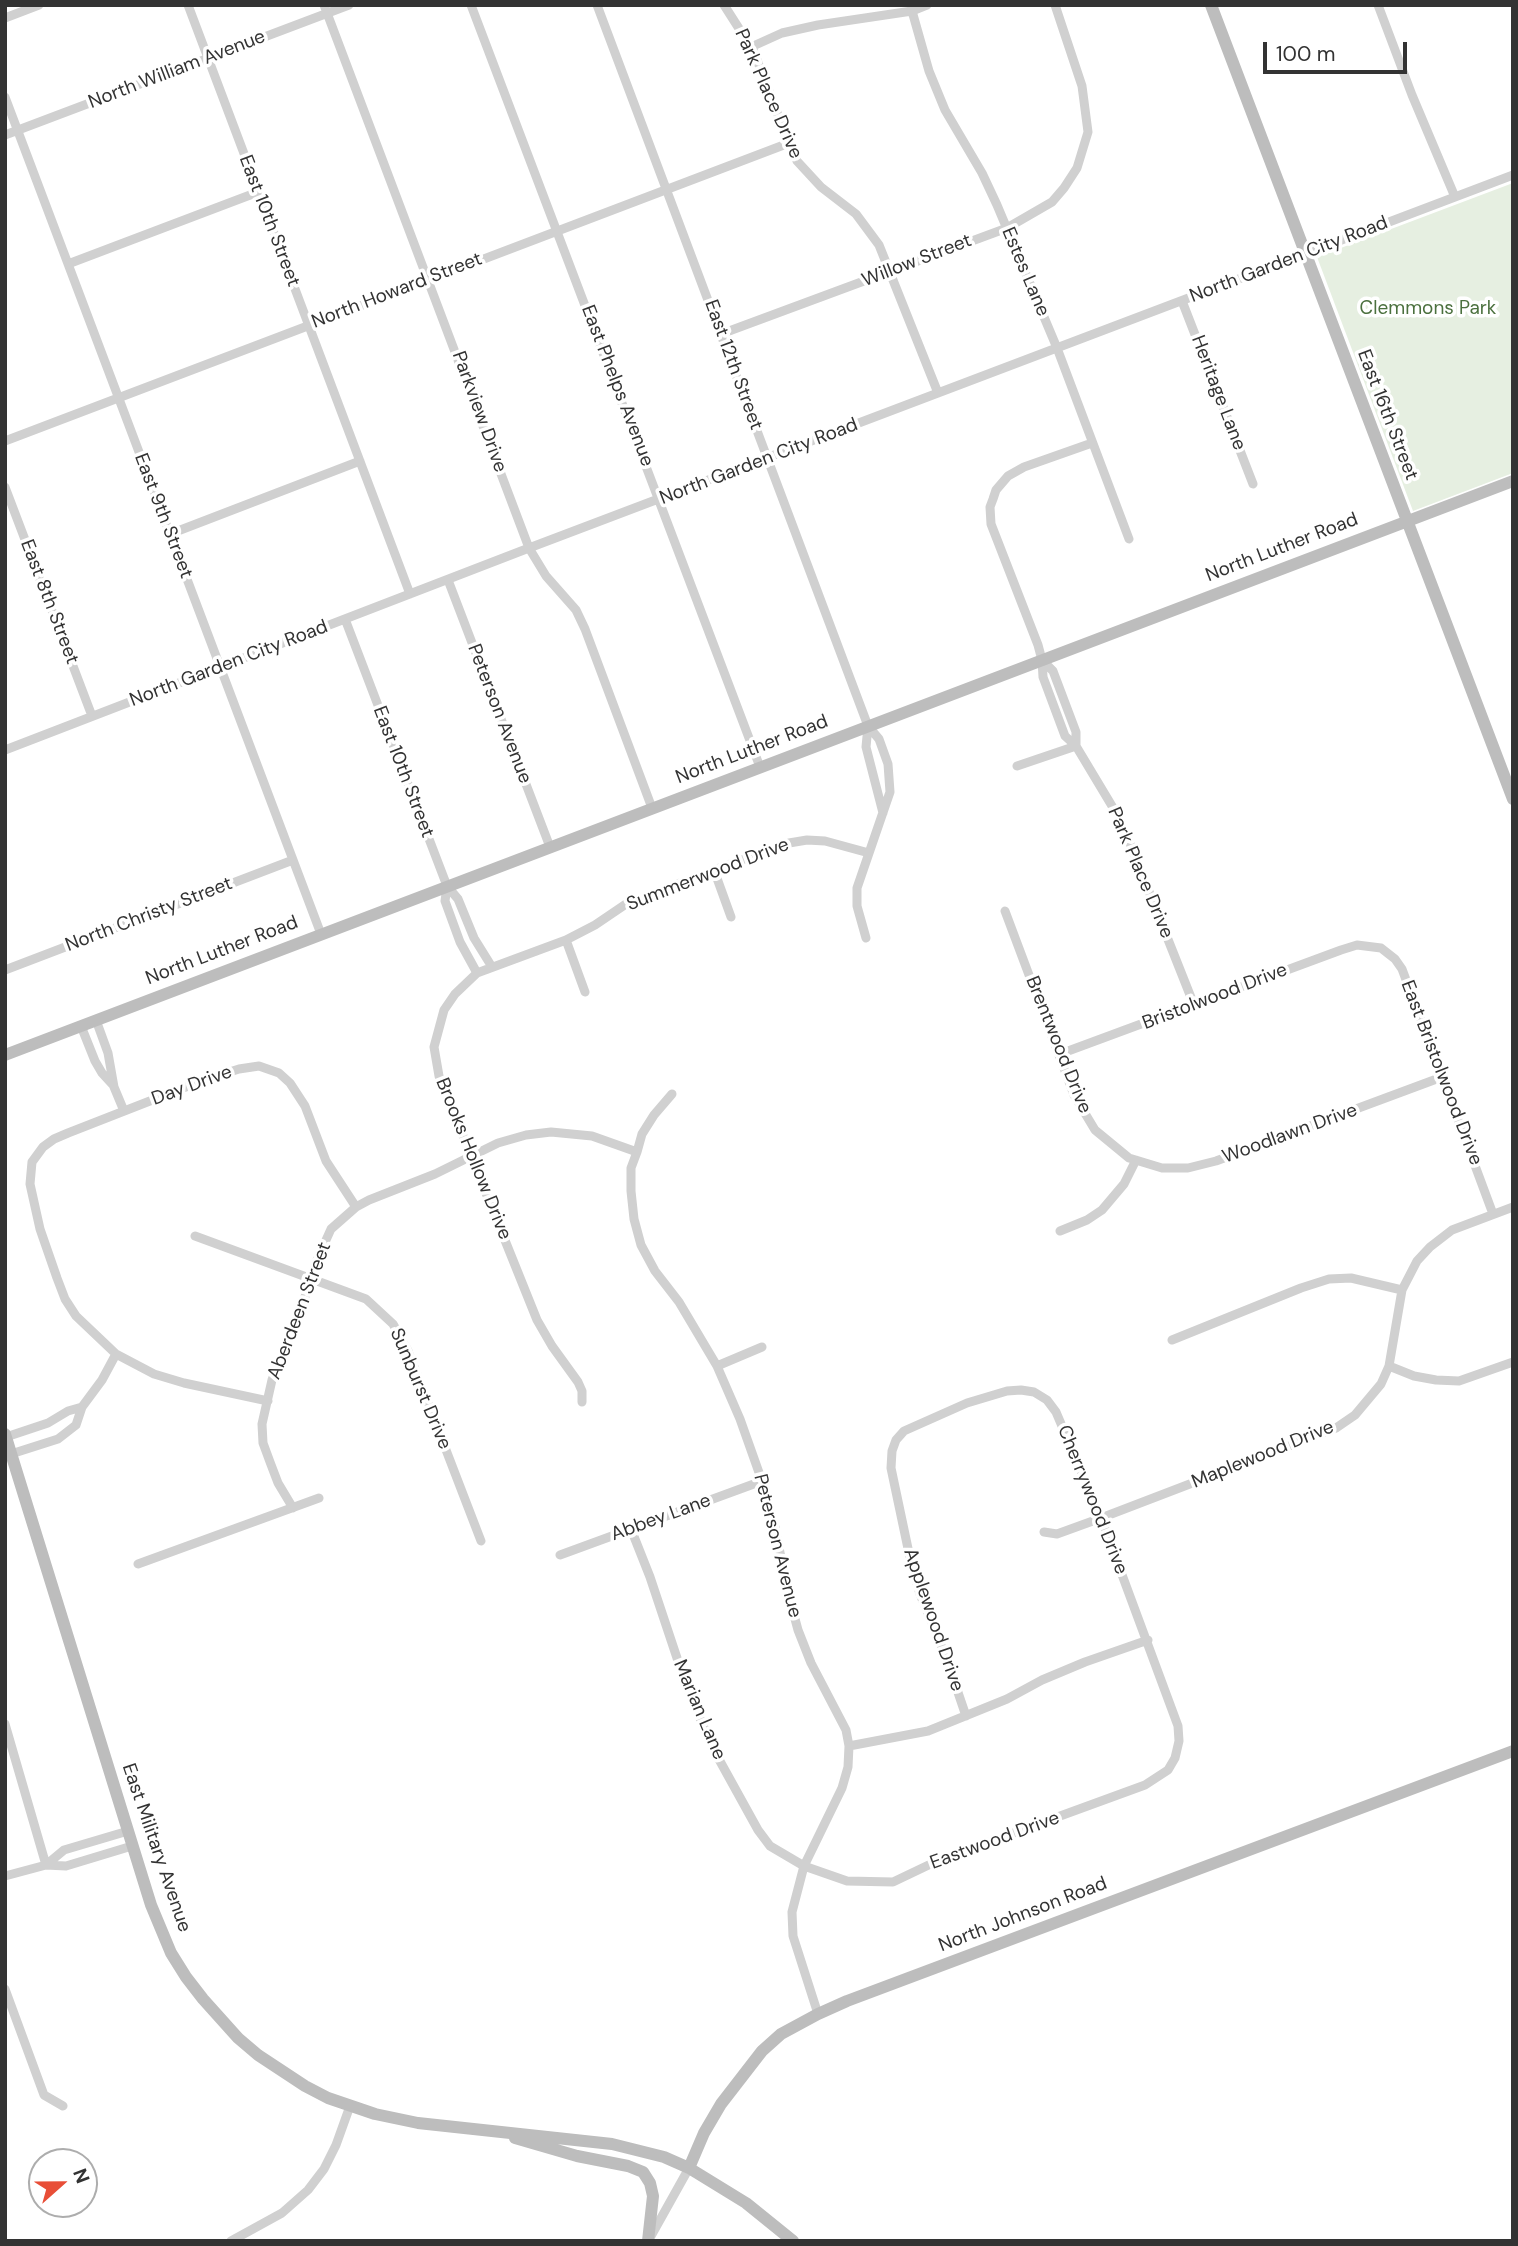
<!DOCTYPE html>
<html>
<head>
<meta charset="utf-8">
<style>
	body { margin:0 }
	#map { position:relative; width:1518px; height:2246px; overflow:hidden; background:#fff; font-family:"DM Sans",sans-serif }
	canvas { display:block }
	.frame { position:absolute; inset:0; border:7px solid #333; pointer-events:none }
	.north { position:absolute; left:28px; top:2148px; width:70px; height:70px; box-sizing:border-box; background:#fff; border:2px solid #adadad; border-radius:50%; rotate:69deg; font-size:19px; font-weight:700; line-height:28px; text-align:center; color:#333 }
	.north::after { content:''; display:block; margin:auto; width:24px; height:32px; background:#e84e37; clip-path:polygon(50% 0,100% 100%,50% 72%,0 100%) }
	.scale { position:absolute; left:1263px; top:42px; width:144px; height:32px; box-sizing:border-box; border:4px solid #333; border-top:0; padding-left:9px; font-size:21px; line-height:24px; white-space:nowrap; color:#333; -webkit-text-stroke:5px #fff; paint-order:stroke }
</style>
</head>
<body>
<div id="map">
<canvas width="1518" height="2246"></canvas>
<div class="frame"></div>
<div class="north">N</div>
<div class="scale">100 m</div>
</div>
<script>
const g = document.querySelector('canvas').getContext('2d');
g.lineJoin = 'round';
function fillPath(path, color) {
  g.fillStyle = color;
  g.fill(path, 'evenodd');
}
function poly(rows) {
  const path = new Path2D();
  for (const r of rows) {
    path.moveTo(r[0], r[1]);
    for (let i = 2; i < r.length; i += 2) path.lineTo(r[i], r[i + 1]);
  }
  return path;
}
function trace(path, color, width, dash) {
  g.strokeStyle = color;
  g.lineWidth = width;
  g.lineCap = dash ? 'butt' : 'round';
  g.setLineDash(dash || []);
  g.stroke(path);
}
function label(font, color, halo, rows, align = 'center') {
  g.font = font + ' "DM Sans",sans-serif';
  g.lineWidth = 7;
  g.setLineDash([]);
  g.textBaseline = 'middle';
  g.strokeStyle = halo;
  g.fillStyle = color;
  for (const [text, x, y, turn = 0] of rows) {
    g.save();
    g.translate(x, y);
    g.rotate((+turn || 0) * Math.PI / 180);
    g.textAlign = isNaN(turn) ? turn : align;
    if (halo) g.strokeText(text, 0, 0);
    g.fillText(text, 0, 0);
    g.restore();
  }
}
const green = poly([
	[1513,183,1513,473,1413,511,1317,257]
]);
const street = poly([
	[188,5,410,594],
	[324,5,529,548,546,576,576,610,585,629,652,808],
	[471,5,760,767],
	[597,5,868,726,879,739,888,764,890,792,857,888,857,906,866,938],
	[724,5,754,52,786,136,797,161,821,187,856,214,879,245,938,393],
	[1378,5,1412,95,1455,197],
	[912,11,929,71,945,110,982,173,997,205,1057,348,1129,539],
	[5,18,39,5],
	[751,47,782,33,818,25,912,11,927,5],
	[5,97,321,934],
	[5,135,349,5],
	[68,264,258,192],
	[1182,301,1253,484],
	[721,334,1007,228,1052,202,1064,188,1077,168,1088,132,1082,86,1055,5],
	[5,441,789,143],
	[1092,443,1024,467,1008,476,996,490,993,499,990,507,991,524,1038,645,1042,660,1043,677,1065,736,1076,746,1121,821,1194,1005],
	[5,487,92,716],
	[170,534,360,461],
	[448,580,550,847],
	[345,619,447,886,458,899,474,938,492,967],
	[1042,660,1053,671,1076,732,1076,746],
	[868,726,866,747,883,813],
	[5,750,529,548,1513,175],
	[1017,766,1076,746],
	[714,870,731,917],
	[447,886,445,901,460,942,477,973],
	[1005,911,1074,1095,1095,1130,1129,1158,1162,1168,1188,1168,1216,1161,1442,1077],
	[566,940,585,992],
	[5,970,293,860],
	[96,1020,108,1053,114,1087,124,1111],
	[81,1026,95,1061,102,1073,113,1085],
	[1060,1054,1341,950,1357,945,1381,948,1395,959,1402,969,1493,1214],
	[672,1094,654,1115,642,1134,637,1152,631,1168,631,1191,634,1219,641,1245,655,1271,679,1302,717,1366,740,1419,762,1481,774,1522,788,1593,798,1630,811,1663,846,1730,849,1746,848,1767,842,1788,804,1866,792,1912,793,1936,818,2014],
	[1060,1231,1087,1220,1102,1210,1124,1184,1136,1160],
	[195,1236,366,1299,393,1324,408,1351,481,1541],
	[1172,1340,1301,1288,1329,1279,1351,1278,1402,1290],
	[717,1366,762,1347],
	[1389,1366,1414,1376,1436,1380,1459,1381,1513,1362],
	[268,1401,184,1383,154,1374,116,1354,76,1316,65,1299,57,1278,40,1229,30,1184,32,1162,43,1147,54,1139,68,1133,201,1081,239,1069,259,1066,279,1073,290,1083,305,1106,326,1161,356,1207],
	[582,1402,582,1391,578,1382,552,1346,537,1320,439,1076,434,1047,444,1010,455,994,477,973,566,940,595,925,626,904,714,870,789,843,807,840,825,841,869,853],
	[6,1437,48,1423,68,1411,82,1407],
	[11,1454,58,1439,76,1425,82,1407,102,1380,116,1354],
	[293,1508,278,1483,270,1462,263,1443,262,1424,272,1380,312,1279,317,1260,331,1229,356,1207,369,1200,435,1174,498,1143,526,1135,551,1132,592,1136,637,1152],
	[631,1529,650,1577,689,1694,716,1754,758,1830,770,1846,804,1866,847,1881,893,1882,937,1861,1145,1785,1168,1770,1175,1758,1179,1741,1178,1726,1101,1518,1056,1412,1047,1400,1034,1392,1021,1390,1007,1391,967,1403,904,1431,896,1440,892,1451,891,1468,910,1558,920,1594,947,1660,966,1716],
	[1044,1532,1057,1534,1101,1518,1336,1428,1355,1415,1381,1384,1389,1366,1402,1290,1417,1261,1430,1247,1452,1230,1513,1207],
	[560,1555,762,1481],
	[138,1564,319,1498],
	[5,1724,46,1865],
	[849,1746,928,1731,1007,1699,1042,1680,1085,1662,1148,1640],
	[46,1865,64,1850,128,1831],
	[5,1876,46,1865,66,1866,132,1846],
	[5,1989,44,2095,63,2106],
	[651,2236,689,2168],
	[231,2241,282,2213,308,2190,324,2169,336,2145,350,2106]
]);
const secondary = poly([
	[1211,5,1513,799],
	[5,1055,1513,481],
	[5,1434,151,1905,171,1953,186,1977,203,1999,238,2038,258,2055,305,2086,328,2098,375,2114,418,2123,612,2144,664,2157,689,2168,746,2203,793,2241],
	[515,2138,577,2156,628,2166,643,2172,650,2183,653,2196,648,2241],
	[689,2168,704,2133,721,2104,762,2051,781,2034,818,2014,847,2001,1513,1751]
]);
const streetNames = [
	["North William Avenue",177,70,-21],
	["Park Place Drive",768,94,66],
	["East 10th Street",269,221,69],
	["North Garden City Road",1289,260,-21],
	["Willow Street",917,261,-21],
	["Estes Lane",1025,272,67],
	["North Howard Street",397,291,-21],
	["East 12th Street",733,365,70],
	["East Phelps Avenue",617,386,69],
	["Heritage Lane",1218,393,69],
	["Parkview Drive",479,412,70],
	["East 16th Street",1387,415,69],
	["North Garden City Road",759,462,-21],
	["East 9th Street",163,516,69],
	["North Luther Road",1282,548,-21],
	["East 8th Street",49,602,69],
	["North Garden City Road",229,664,-21],
	["Peterson Avenue",499,714,69],
	["North Luther Road",752,750,-21],
	["East 10th Street",403,772,69],
	["Park Place Drive",1140,873,67],
	["Summerwood Drive",708,875,-21],
	["North Christy Street",149,915,-21],
	["North Luther Road",222,951,-21],
	["Bristolwood Drive",1215,997,-21],
	["Brentwood Drive",1058,1045,68],
	["East Bristolwood Drive",1441,1073,69],
	["Day Drive",192,1086,-20],
	["Woodlawn Drive",1290,1134,-20],
	["Brooks Hollow Drive",473,1159,68],
	["Aberdeen Street",300,1311,-69],
	["Sunburst Drive",420,1389,67],
	["Maplewood Drive",1263,1455,-22],
	["Cherrywood Drive",1092,1500,68],
	["Abbey Lane",661,1518,-20],
	["Peterson Avenue",777,1546,76],
	["Applewood Drive",933,1620,71],
	["Marian Lane",699,1710,67],
	["Eastwood Drive",995,1841,-20],
	["East Military Avenue",156,1848,71],
	["North Johnson Road",1023,1915,-21]
];
const parkNames = [
	["Clemmons Park",1428,309]
];
fillPath(green, '#e6efe1');
trace(street, '#d0d0d0', 9);
trace(secondary, '#bdbdbd', 12);
label('19px', '#333', '#fff', streetNames);
label('19px', '#4b703e', '#fff', parkNames);
</script>
</body>
</html>
